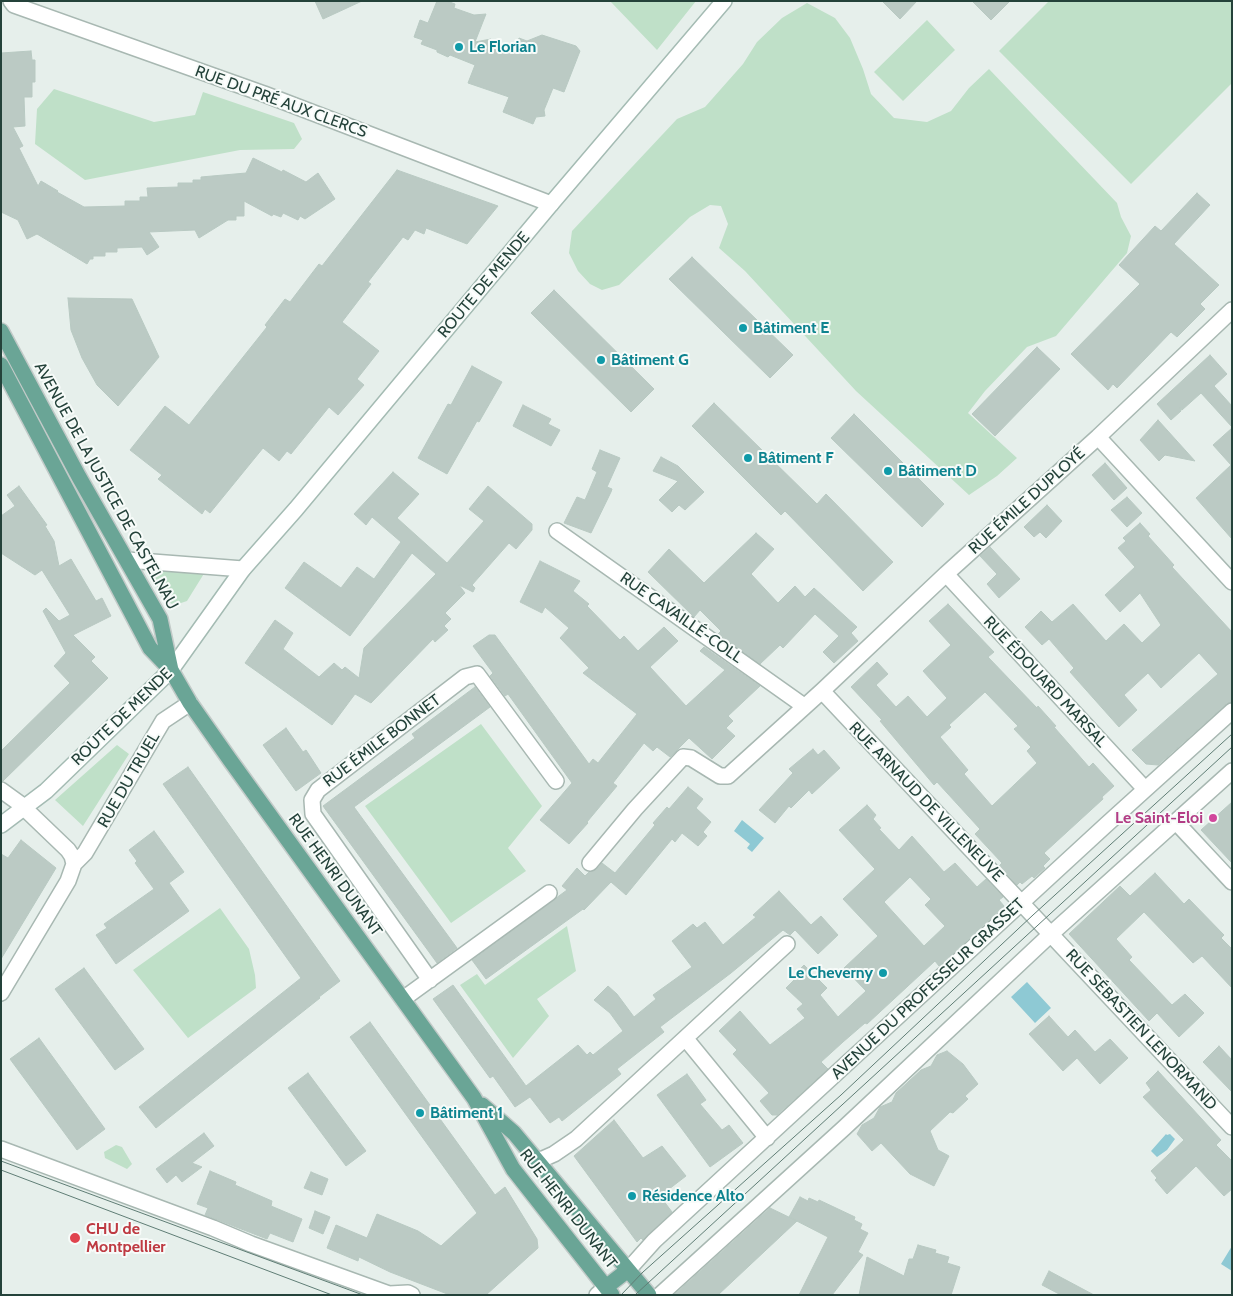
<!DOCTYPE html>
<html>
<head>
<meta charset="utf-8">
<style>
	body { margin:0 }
	#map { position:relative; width:1233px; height:1296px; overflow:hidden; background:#e6efeb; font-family:Cabin,sans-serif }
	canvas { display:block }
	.frame { position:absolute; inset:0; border:2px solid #24423a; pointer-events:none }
</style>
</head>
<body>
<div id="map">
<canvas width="1233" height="1296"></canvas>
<div class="frame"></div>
</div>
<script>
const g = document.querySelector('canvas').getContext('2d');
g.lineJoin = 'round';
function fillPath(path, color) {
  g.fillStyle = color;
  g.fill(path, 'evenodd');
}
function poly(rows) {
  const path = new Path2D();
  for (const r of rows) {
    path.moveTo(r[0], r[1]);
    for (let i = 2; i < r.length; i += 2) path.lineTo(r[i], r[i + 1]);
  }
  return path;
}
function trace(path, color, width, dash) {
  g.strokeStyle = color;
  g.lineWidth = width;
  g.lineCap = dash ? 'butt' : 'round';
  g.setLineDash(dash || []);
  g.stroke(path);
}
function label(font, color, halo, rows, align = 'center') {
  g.font = font + ' Cabin,sans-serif';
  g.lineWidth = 4;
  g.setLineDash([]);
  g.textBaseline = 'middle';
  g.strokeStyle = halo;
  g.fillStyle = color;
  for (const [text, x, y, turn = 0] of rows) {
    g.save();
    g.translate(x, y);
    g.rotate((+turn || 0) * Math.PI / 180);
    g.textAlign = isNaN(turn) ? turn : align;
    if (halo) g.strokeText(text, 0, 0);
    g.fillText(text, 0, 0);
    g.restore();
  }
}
const green = poly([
	[610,1,696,1,657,50],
	[1049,1,1232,1,1232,83,1131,184,999,51],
	[807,3,835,18,850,38,863,69,871,94,894,118,927,122,951,111,969,88,989,69,1117,203,1121,217,1131,236,1127,253,1056,336,1027,347,985,391,968,413,1017,458,997,476,969,495,856,391,745,271,719,248,728,224,721,206,710,205,690,217,619,285,602,290,590,284,578,271,569,253,572,231,677,119,705,107,743,64,757,42,782,18],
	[927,20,955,50,903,101,874,72],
	[54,89,154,122,195,115,203,92,294,123,302,139,294,149,240,150,85,180,35,144,37,109],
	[146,566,205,572,187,601,178,604,172,604,162,596],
	[481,724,542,806,508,848,526,871,451,923,365,806],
	[117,745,129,754,83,826,55,800],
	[220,908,249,949,255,975,256,988,188,1038,133,970],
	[567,926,576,971,537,999,549,1016,513,1058,460,985,477,974,485,985],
	[116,1145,122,1147,132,1164,127,1169,105,1158,104,1152]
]);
const water = poly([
	[742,820,764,838,752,852,747,848,750,844,734,831],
	[1027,982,1051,1008,1035,1023,1011,997],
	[1166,1134,1167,1135,1170,1134,1175,1139,1167,1150,1157,1157,1151,1151],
	[1232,1246,1232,1271,1221,1264]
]);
const building = poly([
	[315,1,362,1,323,19,315,1],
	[437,1,447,1,455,4,454,8,474,15,486,14,475,42,491,39,493,46,518,42,519,38,527,41,542,35,576,46,580,51,564,92,553,88,544,110,545,116,536,117,533,124,503,112,509,97,468,83,475,65,450,55,448,57,437,52,437,50,421,44,423,40,414,37,420,20,428,23,437,1],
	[882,1,917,1,900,19,882,1],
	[972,1,1010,1,991,20,972,1],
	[31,51,32,60,35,60,35,82,32,82,32,97,24,97,25,126,13,127,23,146,19,148,38,186,41,181,58,191,57,192,84,207,125,206,125,201,140,201,140,197,148,197,147,188,178,187,178,183,193,183,193,180,201,180,201,177,246,173,253,158,282,172,283,170,306,182,318,173,335,199,305,219,300,216,298,220,283,213,281,217,273,214,272,216,244,201,244,216,236,216,236,220,228,220,199,238,195,230,149,232,159,247,147,255,142,247,117,248,117,252,105,252,105,256,93,256,93,259,90,259,87,264,37,234,27,239,18,220,1,212,1,53,31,51],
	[397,170,498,206,467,244,426,228,424,234,415,230,408,240,403,237,368,282,371,284,342,322,379,351,357,379,364,385,338,415,329,407,291,454,287,451,279,461,263,448,210,513,205,509,202,514,158,479,162,475,130,450,165,406,189,425,267,327,265,325,285,299,290,302,319,264,322,266,397,170],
	[1197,193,1210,205,1174,244,1219,285,1200,304,1205,309,1177,337,1171,332,1117,388,1113,384,1108,390,1071,354,1140,284,1119,265,1155,226,1161,231,1197,193],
	[692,257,793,355,770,378,669,279,692,257],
	[554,290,654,389,631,412,531,313,554,290],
	[68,298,132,299,159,357,118,406,97,385,82,358,71,330,68,298],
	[1037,347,1060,369,995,436,972,414,1037,347],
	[1210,355,1227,374,1214,386,1232,406,1232,427,1201,393,1182,410,1180,407,1181,411,1171,420,1157,404,1210,355],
	[472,366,502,382,479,422,477,421,447,474,418,458,448,404,451,405,472,366],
	[714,403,817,504,826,494,893,562,863,591,785,511,781,515,692,426,714,403],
	[523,405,551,419,548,424,560,430,551,446,513,426,523,405],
	[854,414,944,504,922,527,831,438,854,414],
	[1158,420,1195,461,1165,455,1159,461,1140,440,1158,420],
	[1232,428,1232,539,1196,498,1231,465,1213,445,1232,428],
	[600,450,620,458,607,487,612,489,611,492,591,533,564,523,577,497,585,500,597,472,592,469,600,450],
	[661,457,678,466,704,492,685,510,679,505,672,512,659,500,678,481,653,471,661,457],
	[1105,463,1127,488,1114,500,1092,475,1105,463],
	[393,472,419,494,397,518,447,563,484,521,469,509,488,486,532,524,532,530,516,549,509,543,472,585,475,588,473,592,459,585,465,593,445,613,451,619,444,626,448,630,435,642,433,639,371,703,355,694,332,725,245,663,275,620,293,633,283,649,319,677,334,663,342,670,345,667,359,678,364,648,436,574,412,553,350,636,285,588,304,562,341,588,357,567,374,579,401,542,372,517,366,525,354,514,393,472],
	[19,486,47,525,45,526,54,541,59,566,71,559,96,601,102,598,111,616,73,635,95,657,91,661,108,678,3,781,1,781,1,751,70,683,54,666,66,653,43,611,46,608,59,621,70,615,42,570,35,575,1,553,1,516,15,506,7,495,19,486],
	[1127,497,1142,513,1127,527,1111,510,1127,497],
	[1047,505,1062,521,1046,538,1040,532,1034,537,1024,527,1047,505],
	[1140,523,1150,534,1148,536,1174,565,1172,567,1232,632,1232,702,1226,704,1158,765,1146,764,1132,750,1218,674,1199,653,1161,688,1148,673,1124,695,1137,710,1119,727,1070,672,1074,668,1049,639,1042,645,1025,627,1041,611,1052,622,1073,604,1106,641,1124,624,1142,643,1161,625,1140,593,1120,612,1105,595,1135,567,1118,548,1126,541,1123,538,1140,523],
	[756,533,774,549,751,574,778,603,795,586,805,597,814,588,857,627,851,633,858,641,834,663,823,652,839,636,815,614,783,648,780,645,760,664,718,634,721,631,700,610,694,617,693,616,648,572,669,549,704,583,756,533],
	[990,547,1020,579,999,598,987,584,997,574,980,556,990,547],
	[540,561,580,581,573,591,589,604,587,606,620,640,624,636,638,651,664,627,678,641,650,667,686,706,725,670,700,651,704,647,760,686,728,716,733,721,726,728,735,736,712,759,689,738,670,757,657,747,653,751,644,743,613,783,617,786,587,822,588,823,569,844,540,820,572,783,508,694,505,696,490,676,493,673,473,646,489,635,495,635,589,764,593,759,598,763,637,714,583,673,589,668,560,638,569,628,545,607,542,613,520,602,540,561],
	[948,604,994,652,988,657,1037,708,1038,706,1056,726,1054,727,1089,767,1093,763,1114,786,1102,797,1103,799,1044,853,1050,859,1043,866,1045,868,1034,878,1032,876,1022,884,1020,882,1017,885,999,866,1002,863,975,834,980,829,937,782,934,785,880,721,882,720,851,687,877,662,888,674,876,685,896,707,908,696,927,717,947,698,923,671,951,645,929,621,948,604],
	[985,692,1018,726,1014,729,1031,747,1027,751,1037,763,992,806,964,774,968,770,940,737,951,727,949,725,985,692],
	[475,687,490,707,354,807,457,948,437,963,323,806,415,738,412,734,475,687],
	[286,728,303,752,306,750,321,773,296,791,263,745,286,728],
	[813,749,818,755,824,750,840,768,812,794,809,790,791,808,789,806,775,823,759,810,793,773,789,769,813,749],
	[188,767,340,981,319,997,320,998,156,1128,139,1107,301,978,163,784,188,767],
	[688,787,703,799,696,808,711,822,703,832,707,836,698,846,682,833,675,842,672,839,626,895,611,882,584,910,583,909,486,979,472,960,567,890,562,886,577,868,585,876,589,872,597,869,602,863,615,873,655,825,653,823,667,807,669,809,688,787],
	[1232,802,1232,863,1201,830,1232,802],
	[867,805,876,815,873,819,881,828,879,829,899,850,912,836,944,872,955,863,977,887,986,879,1003,897,999,900,1004,906,939,966,935,961,867,1024,865,1023,843,1042,821,1062,828,1069,777,1115,772,1115,760,1101,769,1093,733,1054,737,1050,719,1031,740,1011,770,1045,805,1018,797,1009,803,1004,786,988,796,978,794,975,804,965,827,988,820,995,838,1017,866,991,844,968,878,936,843,899,875,869,839,830,867,805],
	[910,877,931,899,925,905,945,926,924,946,884,902,910,877],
	[154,831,184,872,169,883,189,911,116,964,96,935,107,928,104,924,154,889,135,863,137,861,129,850,154,831],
	[21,840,56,868,1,959,1,854,8,858,21,840],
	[1155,873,1184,904,1189,899,1224,935,1221,938,1232,949,1232,988,1202,956,1193,963,1144,912,1116,939,1132,957,1129,960,1172,1005,1185,994,1204,1013,1179,1037,1157,1013,1149,1021,1069,934,1120,886,1130,896,1155,873],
	[779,891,811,925,821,916,838,935,818,954,795,930,790,935,783,930,731,973,660,1027,664,1032,617,1069,621,1074,562,1121,559,1117,550,1123,530,1097,515,1107,493,1076,490,1078,433,999,453,985,526,1086,578,1045,587,1055,590,1052,593,1055,623,1031,610,1013,594,1000,608,986,617,994,634,1017,656,999,653,995,692,967,672,941,693,924,697,928,705,922,723,945,756,917,753,915,779,891],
	[84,968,144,1049,115,1070,55,989,84,968],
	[1049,1016,1068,1037,1075,1030,1095,1052,1110,1039,1128,1058,1100,1084,1077,1058,1063,1071,1029,1034,1049,1016],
	[370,1022,495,1195,505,1187,537,1239,538,1248,486,1295,450,1295,390,1272,359,1257,358,1261,327,1248,336,1225,367,1238,377,1214,418,1231,441,1246,477,1213,350,1037,370,1022],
	[39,1038,105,1129,77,1150,10,1059,39,1038],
	[1219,1046,1232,1060,1232,1092,1203,1062,1219,1046],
	[947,1051,963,1064,978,1084,965,1096,968,1099,953,1113,950,1112,930,1131,938,1150,949,1156,934,1186,910,1174,881,1143,872,1151,857,1134,862,1125,874,1118,880,1107,892,1102,896,1093,921,1070,931,1066,937,1055,947,1051],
	[1158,1071,1221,1140,1216,1145,1232,1161,1232,1189,1224,1196,1196,1166,1167,1194,1155,1180,1157,1178,1151,1171,1184,1140,1143,1097,1151,1090,1146,1083,1158,1071],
	[308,1073,366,1151,346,1166,288,1088,308,1073],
	[687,1074,706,1100,700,1104,722,1130,729,1125,743,1143,710,1167,657,1095,687,1074],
	[614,1120,643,1158,662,1146,686,1176,660,1196,672,1212,643,1240,641,1238,637,1242,574,1156,614,1120],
	[204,1133,214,1146,192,1163,202,1167,182,1182,176,1175,167,1183,156,1169,204,1133],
	[210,1171,236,1182,235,1185,272,1201,271,1206,302,1219,293,1242,270,1233,267,1239,205,1215,208,1208,197,1204,210,1171],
	[311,1172,328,1179,322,1195,304,1188,311,1172],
	[800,1197,808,1201,809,1198,818,1202,819,1200,855,1217,854,1220,862,1224,860,1229,868,1233,858,1252,863,1255,832,1295,799,1295,828,1237,789,1217,800,1197],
	[770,1208,797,1221,718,1295,674,1295,770,1208],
	[315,1211,330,1217,323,1234,309,1228,315,1211],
	[918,1245,936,1250,935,1253,949,1257,947,1263,960,1267,951,1295,859,1295,867,1257,904,1276,909,1259,913,1259,918,1245],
	[1049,1271,1094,1295,1061,1295,1042,1285,1049,1271]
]);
const street = poly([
	[11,1,14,5,264,94,551,204],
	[1098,437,1232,582],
	[557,531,804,706],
	[127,560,243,569],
	[946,574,1145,789],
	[822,691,1232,1127],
	[1,790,19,803,68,850,72,856,74,864,68,881,1,993],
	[1176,822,1232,882],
	[590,863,635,809,683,757,691,758,720,776,728,776,822,691,946,574,1098,437,1232,310],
	[74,864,85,853,163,721,190,703],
	[430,980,313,814,312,800,318,790,465,677,477,674,556,781],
	[403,999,549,893],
	[686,1039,767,1138],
	[1,1149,213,1228,251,1244,389,1294,408,1293,412,1295],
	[536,1162,554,1154,576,1139,787,944],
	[628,1270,654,1241,1107,824,1232,711],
	[597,1295,606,1287],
	[660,1295,844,1128,1051,934,1232,771]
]);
const secondary = poly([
	[1,825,46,791,171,670,243,569,296,509,551,204,724,1]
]);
const primary = poly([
	[1,331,79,477,160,619,171,670],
	[1,365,150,648,171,670,190,703,230,760,474,1098,513,1169,612,1295],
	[482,1105,514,1133,649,1295],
	[606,1287,628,1270]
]);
const tram = poly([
	[1,1161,363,1295],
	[1,1170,332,1295],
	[621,1295,643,1272,841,1095,1033,915,1232,734],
	[635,1295,1232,747]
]);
const markers = [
	[459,47,5,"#0f9aa8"],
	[743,328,5,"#0f9aa8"],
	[601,360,5,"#0f9aa8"],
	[748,458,5,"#0f9aa8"],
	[888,471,5,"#0f9aa8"],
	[1213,818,5,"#d1479c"],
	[883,973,5,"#0f9aa8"],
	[420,1113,5,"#0f9aa8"],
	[632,1196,5,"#0f9aa8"],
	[75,1238,6,"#e0444e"]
];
const cultureNames = [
	["Le Florian",469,47],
	["Bâtiment E",753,328],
	["Bâtiment G",611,360],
	["Bâtiment F",758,458],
	["Bâtiment D",898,471],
	["Le Cheverny",873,973,"right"],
	["Bâtiment 1",430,1113],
	["Résidence Alto",642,1196]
];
const streetNames = [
	["RUE DU PRÉ AUX CLERCS",281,102,20],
	["ROUTE DE MENDE",484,285,-50],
	["AVENUE DE LA JUSTICE DE CASTELNAU",106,486,61],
	["RUE ÉMILE DUPLOYÉ",1027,501,-42],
	["RUE CAVAILLÉ-COLL",681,618,35],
	["RUE ÉDOUARD MARSAL",1045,682,47],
	["ROUTE DE MENDE",122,717,-44],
	["RUE ÉMILE BONNET",382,741,-37],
	["RUE DU TRUEL",129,780,-60],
	["RUE ARNAUD DE VILLENEUVE",926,802,46],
	["RUE HENRI DUNANT",335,875,54],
	["AVENUE DU PROFESSEUR GRASSET",928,989,-43],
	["RUE SÉBASTIEN LENORMAND",1141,1030,47],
	["RUE HENRI DUNANT",568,1209,52]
];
const hotelNames = [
	["Le Saint-Eloi",1203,818]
];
const healthNames = [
	["CHU de",86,1229],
	["Montpellier",86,1247]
];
fillPath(green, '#bfe0c8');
fillPath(water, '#8ec9d4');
fillPath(building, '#bbcac4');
trace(building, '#b8c9c2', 1);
trace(street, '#a8b8b2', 18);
trace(secondary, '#a4bbb3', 18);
trace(primary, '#c2cac8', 18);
trace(street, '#fff', 15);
trace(secondary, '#fff', 15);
trace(primary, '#6aa596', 15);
trace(tram, '#5f7d75', 1);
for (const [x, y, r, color] of markers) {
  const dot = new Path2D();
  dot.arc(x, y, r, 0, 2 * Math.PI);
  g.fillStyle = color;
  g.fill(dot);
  trace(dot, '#f7fbf9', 2);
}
label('bold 16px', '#0d838f', '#f7fbf9', cultureNames, 'left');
label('16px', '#24423a', '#f7fbf9', streetNames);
label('bold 16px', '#b23c85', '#f7fbf9', hotelNames, 'right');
label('bold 16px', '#be3a42', '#f7fbf9', healthNames, 'left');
</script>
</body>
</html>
